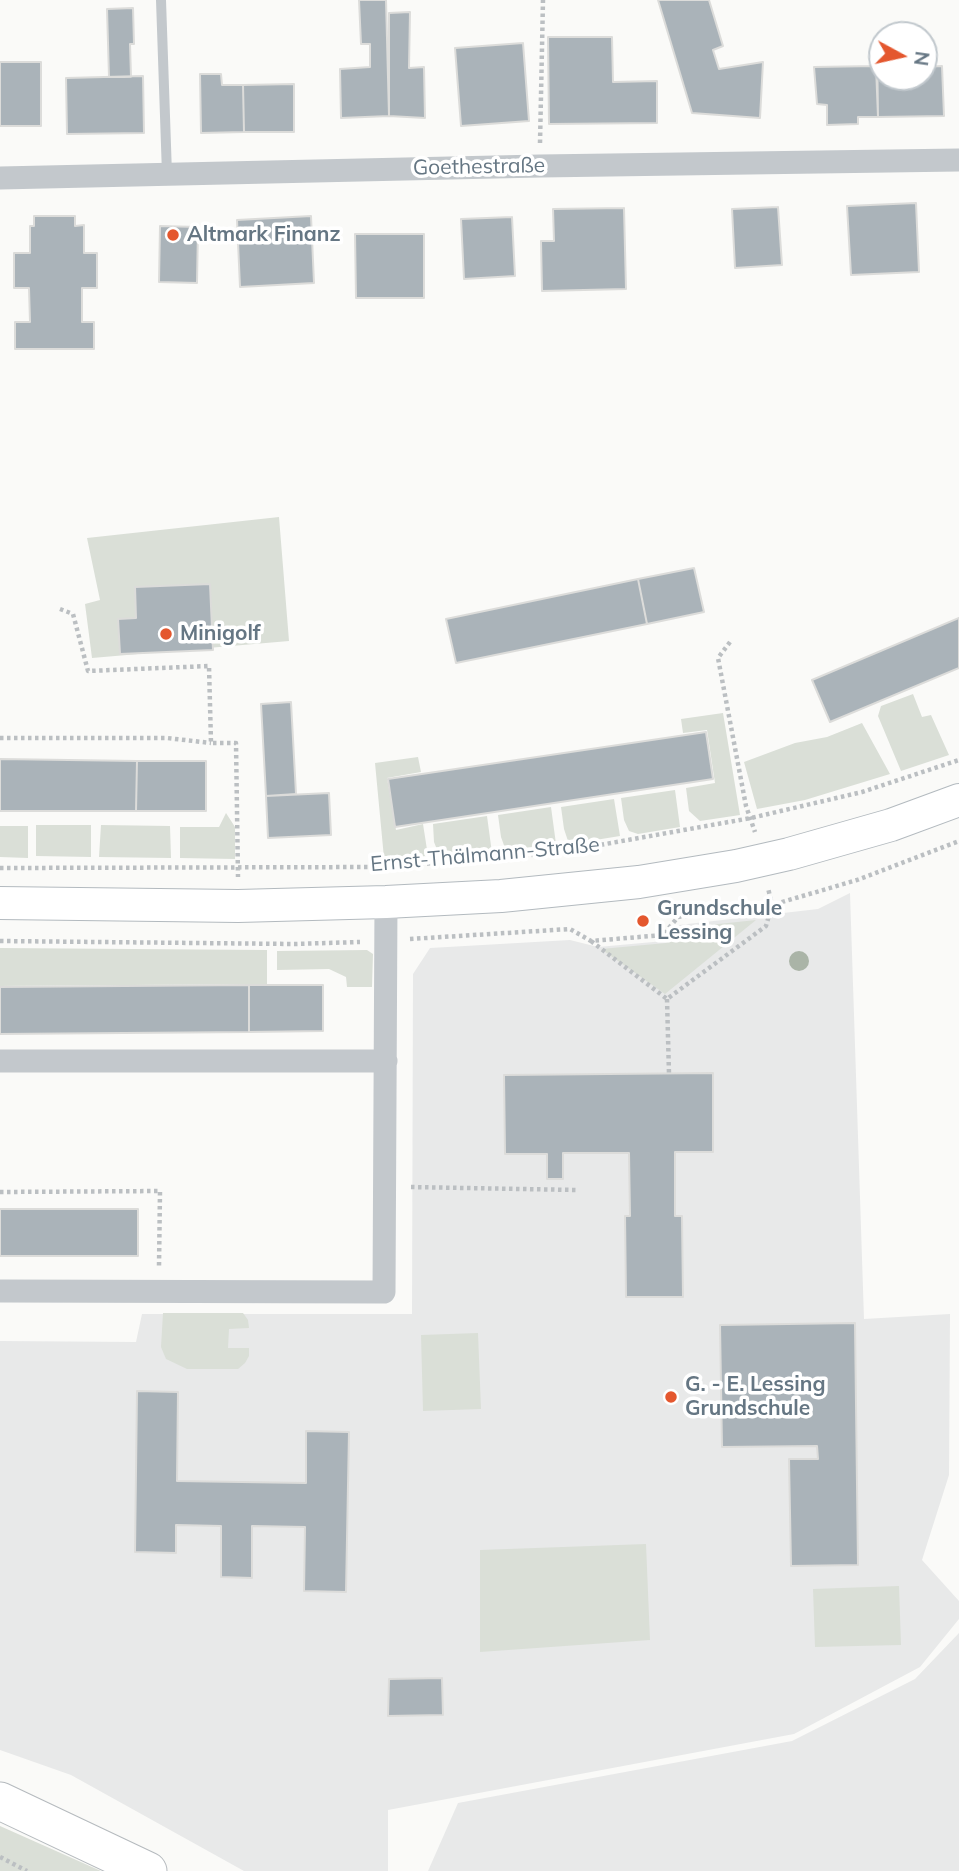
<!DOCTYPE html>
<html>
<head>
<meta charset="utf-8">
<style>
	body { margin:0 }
	#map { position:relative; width:959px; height:1871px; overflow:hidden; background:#fafaf8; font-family:Mulish,sans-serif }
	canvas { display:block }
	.north { position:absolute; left:868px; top:21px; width:70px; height:70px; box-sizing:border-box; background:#fff; border:2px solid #c1c8cd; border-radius:50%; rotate:98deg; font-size:19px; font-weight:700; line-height:28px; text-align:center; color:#657683 }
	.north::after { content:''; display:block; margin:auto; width:24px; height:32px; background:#e4572e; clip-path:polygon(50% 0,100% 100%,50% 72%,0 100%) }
</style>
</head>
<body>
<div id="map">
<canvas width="959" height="1871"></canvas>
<div class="north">N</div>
</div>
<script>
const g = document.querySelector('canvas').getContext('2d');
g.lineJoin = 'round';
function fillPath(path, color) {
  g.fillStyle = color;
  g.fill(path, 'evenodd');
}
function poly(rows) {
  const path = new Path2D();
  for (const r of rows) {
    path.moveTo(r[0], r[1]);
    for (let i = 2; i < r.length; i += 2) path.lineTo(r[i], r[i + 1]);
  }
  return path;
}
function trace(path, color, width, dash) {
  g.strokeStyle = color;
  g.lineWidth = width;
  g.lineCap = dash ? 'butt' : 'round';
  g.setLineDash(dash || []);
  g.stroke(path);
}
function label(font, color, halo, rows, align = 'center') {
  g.font = font + ' Mulish,sans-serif';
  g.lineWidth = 7;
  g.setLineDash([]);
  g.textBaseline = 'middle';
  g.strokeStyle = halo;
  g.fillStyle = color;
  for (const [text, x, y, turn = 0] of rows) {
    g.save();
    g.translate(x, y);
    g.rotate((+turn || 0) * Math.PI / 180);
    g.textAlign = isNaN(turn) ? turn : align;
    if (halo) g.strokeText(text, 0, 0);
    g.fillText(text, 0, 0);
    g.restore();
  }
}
const built = poly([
	[850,893,864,1319,950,1314,949,1475,922,1560,959,1601,959,1619,920,1667,794,1734,388,1810,388,1871,244,1871,71,1775,0,1750,0,1341,136,1342,142,1314,412,1314,413,974,430,948,570,940,598,947,664,941,679,925,818,909],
	[959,1633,959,1871,428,1871,458,1803,792,1741,915,1679]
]);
const green = poly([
	[279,517,289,641,92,658,85,604,100,600,87,538],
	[913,694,922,717,931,715,949,755,901,771,878,716,881,706],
	[723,713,740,815,700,821,689,811,686,788,715,783,707,730,683,733,681,719],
	[862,723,890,774,805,800,757,809,744,762,795,743,827,737],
	[418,757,421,772,387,778,396,830,423,824,428,856,384,858,375,763],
	[675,790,680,827,638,834,629,831,624,820,621,798],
	[614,799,620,836,577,843,568,841,564,829,561,807],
	[551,807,556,844,511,850,505,848,501,837,498,815],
	[226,813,235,827,235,859,180,858,180,827,219,827],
	[487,816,492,853,440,857,434,842,433,824],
	[36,825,91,825,91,857,36,856],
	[101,825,170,826,171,858,99,857],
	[0,826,28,826,28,858,0,857],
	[756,920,665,994,601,949,666,943,681,928],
	[0,948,267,950,267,984,0,986],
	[367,950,373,954,372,987,347,987,346,977,329,969,277,970,277,951],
	[163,1313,243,1313,248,1320,249,1328,229,1329,228,1348,249,1348,249,1356,245,1363,238,1369,187,1369,166,1359,161,1347],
	[478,1333,481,1409,423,1411,421,1335],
	[646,1544,650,1640,480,1652,480,1550],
	[899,1586,901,1645,815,1647,813,1589],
	[0,1826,101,1871,0,1871]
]);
const building = poly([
	[359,0,386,0,389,116,341,118,340,69,370,67,370,44,361,44,359,0],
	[658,0,709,0,723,46,713,50,719,69,763,62,760,118,692,113,658,0],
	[133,8,134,44,130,44,131,77,109,77,107,9,133,8],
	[410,12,409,68,424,67,425,118,389,116,389,13,410,12],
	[548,37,612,37,613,82,657,81,657,123,549,124,548,37],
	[877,42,882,42,882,77,924,77,924,67,942,66,944,116,878,117,877,42],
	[523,43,529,121,461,126,455,48,523,43],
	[0,62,41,62,41,126,0,126,0,62],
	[876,66,878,117,858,117,858,124,827,125,827,105,817,104,814,67,876,66],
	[200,74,221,74,222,85,243,85,244,132,201,133,200,74],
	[143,76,144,133,67,134,66,78,143,76],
	[294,84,294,132,244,132,243,85,294,84],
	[916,203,919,272,851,275,847,206,916,203],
	[778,207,782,265,735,268,732,209,778,207],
	[624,208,626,289,542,291,541,241,554,241,553,209,624,208],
	[34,216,75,216,75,226,84,225,84,253,97,253,97,288,82,288,82,322,94,322,94,349,15,349,15,322,30,322,29,288,14,288,14,253,30,253,30,226,34,226,34,216],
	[311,216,314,283,240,287,237,220,311,216],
	[512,217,515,276,464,279,461,219,512,217],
	[160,226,198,227,197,283,159,282,160,226],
	[355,234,424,234,424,298,356,298,355,234],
	[694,568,704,612,647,624,638,579,694,568],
	[638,579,647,624,456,663,446,619,638,579],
	[210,584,213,650,120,654,118,619,136,618,135,587,210,584],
	[959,618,959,668,830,722,812,680,959,618],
	[291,702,296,794,266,796,261,704,291,702],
	[706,732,713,779,395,827,388,779,706,732],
	[0,759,137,761,136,811,0,811,0,759],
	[137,761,206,761,206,811,136,811,137,761],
	[329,793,331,835,268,838,266,796,329,793],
	[249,985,249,1032,0,1034,0,987,249,985],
	[249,985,323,985,323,1031,249,1032,249,985],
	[713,1073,713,1152,675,1152,675,1216,682,1216,683,1297,626,1297,625,1216,630,1216,629,1153,563,1153,563,1179,547,1179,547,1154,505,1154,504,1075,713,1073],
	[0,1209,138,1209,138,1256,0,1256,0,1209],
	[855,1323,858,1565,791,1566,789,1459,818,1459,817,1446,722,1447,720,1325,855,1323],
	[137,1391,178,1392,177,1481,306,1483,306,1431,349,1432,346,1592,304,1591,305,1527,252,1526,252,1578,221,1577,221,1526,176,1525,176,1553,135,1552,137,1391],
	[442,1678,443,1715,388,1716,389,1679,442,1678]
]);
const path = poly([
	[540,143,543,0],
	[60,609,73,614,88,671,209,666,211,743,236,743,238,877],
	[730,642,718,658,746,806,755,832],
	[0,738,167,738,211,743],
	[0,868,383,867,555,853,751,818,862,792,959,760],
	[410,939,570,929,591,941,663,935,678,917,772,905,857,880,959,841],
	[0,941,294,944,360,942],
	[591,941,667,999,766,926,772,905,768,888],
	[667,999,669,1074],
	[411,1187,578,1190],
	[0,1192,160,1191,159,1266],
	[0,1857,27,1871]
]);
const service = poly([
	[161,0,167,174]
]);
const minor = poly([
	[0,178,540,166,959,160],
	[0,1061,386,1061],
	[0,1291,384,1292,386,902]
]);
const secondary = poly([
	[0,903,238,906,386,902,501,896,639,882,736,866,789,854,891,825,959,800]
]);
const primary = poly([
	[0,1801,148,1871]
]);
const trees = [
	[799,961]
];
const markers = [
	[173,235,7,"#e4572e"],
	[166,634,7,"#e4572e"],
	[643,921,7,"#e4572e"],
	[671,1397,7,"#e4572e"]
];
const streetNames = [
	["Goethestraße",479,167,-1],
	["Ernst-Thälmann-Straße",485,855,-5]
];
const poiNames = [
	["Altmark Finanz",187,235],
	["Minigolf",180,634],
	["Grundschule",657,909],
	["Lessing",657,933],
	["G. - E. Lessing",685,1385],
	["Grundschule",685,1409]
];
fillPath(built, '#e8e9e9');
fillPath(green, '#dadfd7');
fillPath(building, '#aab3b9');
trace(building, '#dcdcda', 2);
trace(secondary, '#b3babf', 34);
trace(primary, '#b5babe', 39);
trace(path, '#bbbfc2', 4.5, [3.5, 3.5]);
trace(service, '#c3c8cc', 10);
trace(minor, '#c3c8cc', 23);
trace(secondary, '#fff', 32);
trace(primary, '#fff', 37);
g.fillStyle = '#aab4a7';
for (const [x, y] of trees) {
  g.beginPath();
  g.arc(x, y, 10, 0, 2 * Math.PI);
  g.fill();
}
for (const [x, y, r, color] of markers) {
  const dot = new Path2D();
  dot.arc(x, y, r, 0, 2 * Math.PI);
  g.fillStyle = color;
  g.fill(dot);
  trace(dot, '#fff', 2.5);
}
label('21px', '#657683', '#fff', streetNames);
label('bold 21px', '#657683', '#fff', poiNames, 'left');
</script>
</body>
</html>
